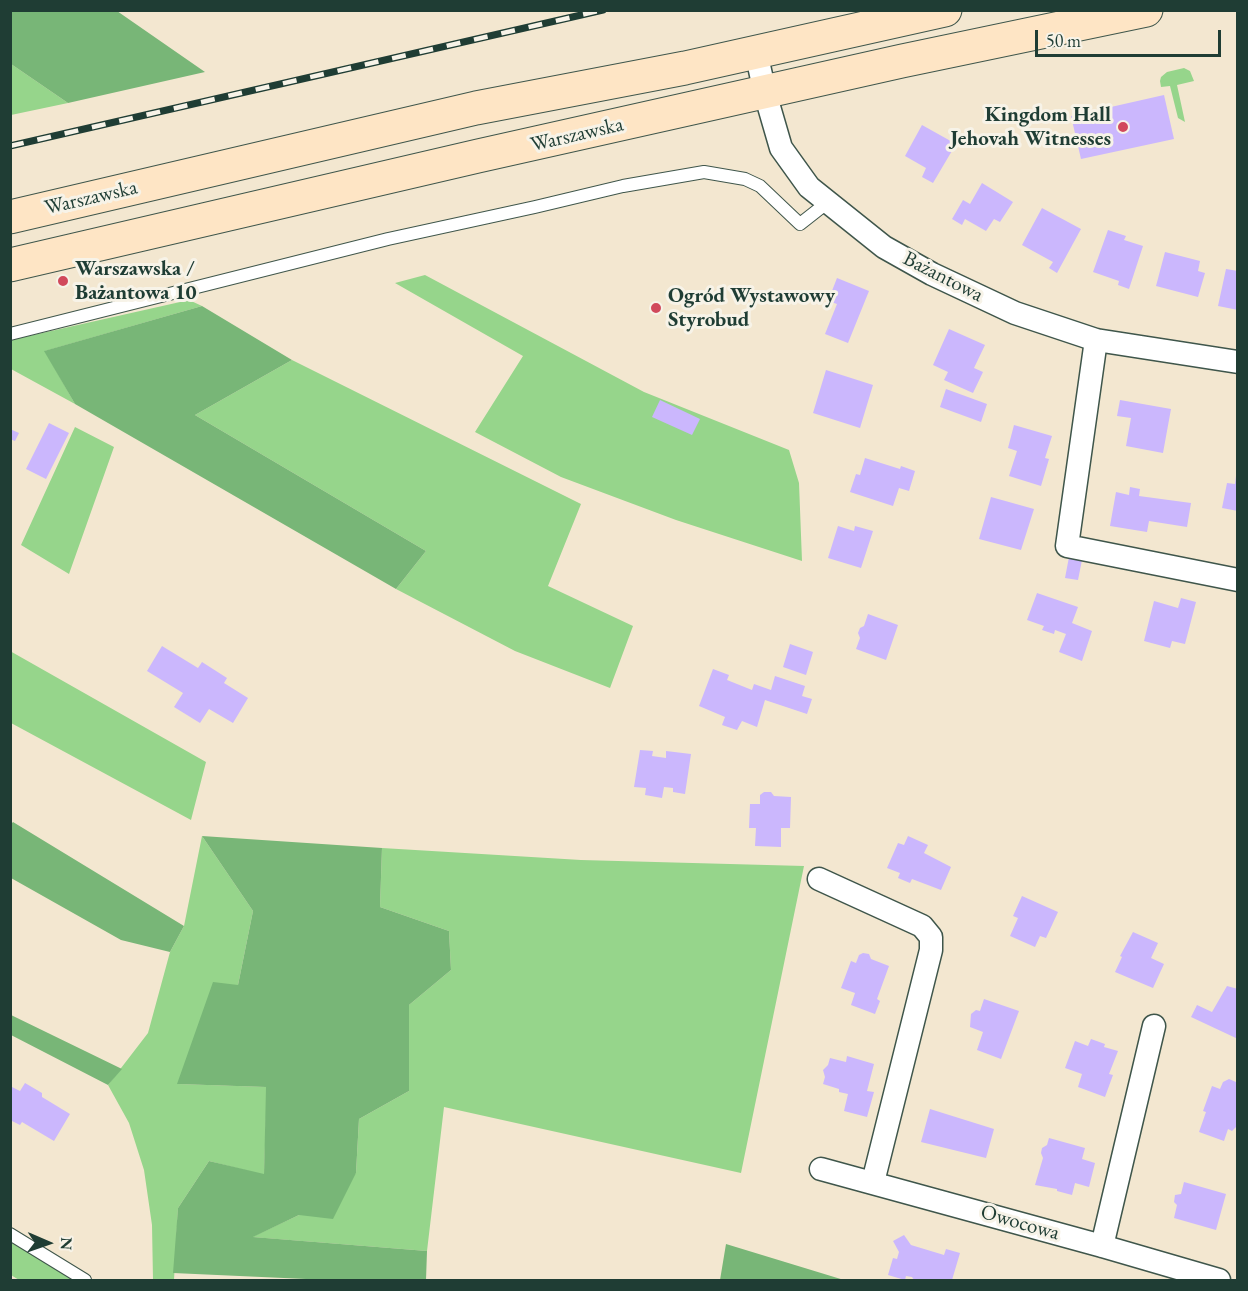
<!DOCTYPE html>
<html>
<head>
<meta charset="utf-8">
<style>
	body { margin:0 }
	#map { position:relative; width:1248px; height:1291px; overflow:hidden; background:#f3e7d0; font-family:"EB Garamond",serif }
	canvas { display:block }
	.frame { position:absolute; inset:0; border:12px solid #1f3d34; pointer-events:none }
	.north { position:absolute; left:18px; top:1213px; width:60px; height:60px; -webkit-text-stroke:4px #f7f3e8; paint-order:stroke; rotate:92deg; font-size:16px; font-weight:700; line-height:24px; text-align:center; color:#1f3d34 }
	.north::after { content:''; display:block; margin:auto; width:21px; height:27px; background:#1f3d34; clip-path:polygon(50% 0,100% 100%,50% 72%,0 100%) }
	.scale { position:absolute; left:1035px; top:30px; width:186px; height:27px; box-sizing:border-box; border:3px solid #1f3d34; border-top:0; padding-left:8px; font-size:18px; line-height:21px; white-space:nowrap; color:#1f3d34; -webkit-text-stroke:4px #f7f3e8; paint-order:stroke }
</style>
</head>
<body>
<div id="map">
<canvas width="1248" height="1291"></canvas>
<div class="frame"></div>
<div class="north">N</div>
<div class="scale">50 m</div>
</div>
<script>
const g = document.querySelector('canvas').getContext('2d');
g.lineJoin = 'round';
function fillPath(path, color) {
  g.fillStyle = color;
  g.fill(path, 'evenodd');
}
function poly(rows) {
  const path = new Path2D();
  for (const r of rows) {
    path.moveTo(r[0], r[1]);
    for (let i = 2; i < r.length; i += 2) path.lineTo(r[i], r[i + 1]);
  }
  return path;
}
function trace(path, color, width, dash) {
  g.strokeStyle = color;
  g.lineWidth = width;
  g.lineCap = dash ? 'butt' : 'round';
  g.setLineDash(dash || []);
  g.stroke(path);
}
function label(font, color, halo, rows, align = 'center') {
  g.font = font + ' "EB Garamond",serif';
  g.lineWidth = 6;
  g.setLineDash([]);
  g.textBaseline = 'middle';
  g.strokeStyle = halo;
  g.fillStyle = color;
  for (const [text, x, y, turn = 0] of rows) {
    g.save();
    g.translate(x, y);
    g.rotate((+turn || 0) * Math.PI / 180);
    g.textAlign = isNaN(turn) ? turn : align;
    if (halo) g.strokeText(text, 0, 0);
    g.fillText(text, 0, 0);
    g.restore();
  }
}
const green = poly([
	[11,64,68,103,11,115],
	[1184,68,1190,71,1194,81,1177,85,1185,122,1178,118,1170,86,1161,87,1160,81,1161,77,1167,72],
	[425,275,644,392,789,450,799,483,802,561,676,520,561,477,475,432,523,356,395,283],
	[189,300,202,306,45,351,75,404,11,369,11,340],
	[292,360,581,504,548,586,633,626,610,688,515,651,396,589,426,551,195,415],
	[75,427,114,447,69,574,21,545],
	[10,651,206,762,191,820,11,723],
	[202,836,253,911,238,985,178,1084,267,1087,264,1175,209,1161,178,1208,174,1280,153,1280,152,1225,144,1170,129,1123,108,1085,148,1033,170,952,184,926],
	[382,848,581,860,804,866,741,1173,444,1107,427,1251,252,1237,299,1215,356,1173,359,1119,409,1091,409,1005,451,970,449,931,380,907],
	[10,1242,76,1280,19,1280,11,1275]
]);
const forest = poly([
	[10,11,117,11,205,72,68,103,11,64],
	[202,306,292,360,195,415,426,551,396,589,75,404,44,351],
	[13,822,184,926,170,952,121,940,11,878,11,824],
	[202,836,382,848,380,907,449,931,451,970,409,1005,409,1091,359,1119,356,1173,333,1219,299,1215,253,1237,427,1251,426,1280,328,1280,173,1273,178,1208,209,1161,264,1174,266,1087,177,1084,213,982,238,985,253,911],
	[10,1015,11,1015,122,1069,108,1085,11,1035],
	[726,1244,844,1280,720,1280]
]);
const building = poly([
	[1164,95,1174,139,1081,159,1071,116],
	[922,125,956,144,933,183,922,177,926,168,905,156],
	[982,183,1013,202,1000,222,994,219,986,231,965,219,962,225,952,219,963,200,970,204],
	[1042,208,1081,229,1057,273,1049,268,1053,262,1022,245],
	[1108,230,1126,236,1124,240,1143,246,1129,289,1118,285,1119,281,1093,272],
	[1165,252,1200,261,1198,271,1205,273,1198,297,1156,286],
	[1226,269,1238,271,1238,310,1218,306],
	[837,278,869,291,848,343,825,334,837,304,828,301],
	[949,329,985,345,974,368,983,372,973,393,944,380,948,372,933,365],
	[826,370,873,385,860,428,813,413],
	[946,389,987,404,981,422,940,407],
	[660,400,700,419,692,435,652,417],
	[1120,400,1171,409,1163,453,1126,446,1131,418,1117,416],
	[49,423,69,433,46,479,26,469],
	[1014,425,1052,436,1045,458,1049,459,1041,486,1009,476,1017,451,1008,448],
	[10,429,19,433,15,441,10,439],
	[865,458,900,469,901,466,915,471,909,491,899,488,893,506,850,492,856,474,860,475],
	[1236,476,1238,511,1222,508,1227,483,1235,484],
	[1130,487,1140,489,1139,496,1191,503,1187,527,1149,521,1147,532,1110,526,1116,492,1129,495],
	[991,497,1034,509,1021,550,979,539],
	[838,526,854,531,855,526,873,531,861,568,828,558],
	[1069,557,1082,560,1078,580,1065,578],
	[1037,593,1078,607,1072,623,1092,631,1082,661,1059,652,1066,634,1055,630,1054,634,1042,630,1044,626,1027,620],
	[1181,598,1196,602,1185,644,1172,641,1170,648,1144,641,1154,601,1178,608],
	[868,614,898,625,886,660,856,649,860,638,858,633,860,628,864,626],
	[790,644,813,652,806,675,783,667],
	[162,646,198,668,202,662,227,678,224,683,248,698,233,723,209,709,200,723,174,707,183,693,147,671],
	[713,669,729,675,727,680,752,690,754,684,771,690,775,676,805,686,802,696,812,699,807,714,765,700,757,727,742,721,737,730,722,725,725,717,699,706],
	[640,750,653,751,652,756,666,758,666,751,691,754,685,794,673,792,673,788,664,787,662,798,645,795,646,788,634,787],
	[764,792,771,792,774,796,791,797,790,828,781,828,781,847,755,846,756,828,749,828,750,804,760,804,760,795],
	[908,836,928,845,924,853,951,867,941,890,912,879,910,883,898,878,900,873,887,868,898,843,904,845],
	[1022,896,1058,912,1046,938,1040,936,1035,947,1010,936,1018,918,1013,916],
	[1133,932,1158,943,1151,958,1164,964,1153,988,1115,972,1122,957,1120,956],
	[863,953,869,954,871,959,889,966,877,999,880,1001,875,1014,851,1005,855,993,841,988,851,961,856,963,859,955],
	[1227,986,1238,989,1238,1039,1191,1017,1197,1005,1212,1012],
	[984,999,1019,1011,1001,1059,977,1050,983,1032,970,1027,971,1014,976,1010,980,1011],
	[1091,1039,1105,1044,1104,1047,1118,1051,1109,1074,1113,1075,1105,1097,1078,1087,1082,1074,1065,1068,1075,1041,1088,1046],
	[847,1056,874,1064,867,1091,874,1092,867,1117,844,1111,848,1094,839,1092,839,1089,823,1084,825,1077,823,1070,828,1065,830,1058,846,1062],
	[1229,1079,1236,1082,1238,1085,1238,1125,1232,1131,1228,1129,1224,1141,1199,1132,1206,1112,1203,1111,1212,1086,1220,1089,1223,1082],
	[25,1083,42,1093,42,1097,70,1114,54,1141,22,1122,20,1125,10,1120,10,1086,20,1091],
	[930,1109,994,1129,986,1158,921,1142],
	[1049,1138,1085,1148,1082,1159,1095,1163,1089,1187,1075,1183,1072,1195,1057,1191,1057,1189,1035,1185,1043,1158,1041,1153,1042,1148,1047,1145],
	[1184,1182,1226,1194,1216,1230,1174,1218,1177,1205,1174,1202,1175,1195,1181,1194],
	[904,1235,911,1245,944,1255,946,1249,960,1253,952,1280,914,1280,912,1277,906,1276,905,1280,888,1275,893,1258,897,1259,899,1252,893,1241]
]);
const lane = poly([
	[10,334,388,239,535,207,623,186,704,172,745,179,760,186,800,224,828,202],
	[10,1234,85,1280]
]);
const street = poly([
	[756,52,765,93,781,148,809,187,884,247,932,274,1015,313,1096,340,1238,362],
	[1096,340,1067,546,1238,580],
	[819,879,922,926,931,937,931,950,873,1182],
	[821,1169,1102,1246,1219,1280],
	[1102,1246,1154,1026]
]);
const secondary = poly([
	[10,217,476,108,685,68,945,10],
	[10,265,478,156,902,61,1146,10]
]);
const rail = poly([
	[10,146,603,10]
]);
const markers = [
	[1123,127,6,"#d1495b"],
	[63,281,6,"#d1495b"],
	[656,308,6,"#d1495b"]
];
const poiNames = [
	["Kingdom Hall",1111,115,"right"],
	["Jehovah Witnesses",1111,139,"right"],
	["Warszawska /",75,269],
	["Bażantowa 10",75,293],
	["Ogród Wystawowy",668,296],
	["Styrobud",668,320]
];
const streetNames = [
	["Warszawska",577,135,-13],
	["Warszawska",91,198,-13],
	["Bażantowa",943,277,27],
	["Owocowa",1020,1223,16]
];
fillPath(green, '#96d58b');
fillPath(forest, '#78b677');
fillPath(building, '#cbb7fd');
trace(lane, '#3f564b', 14);
trace(street, '#3f564b', 25);
trace(secondary, '#3f564b', 35);
trace(lane, '#fff', 12);
trace(street, '#fff', 22);
trace(secondary, '#fee5c5', 33);
trace(rail, '#1f3d34', 7);
trace(rail, '#f7f3e8', 4.5, [14]);
for (const [x, y, r, color] of markers) {
  const dot = new Path2D();
  dot.arc(x, y, r, 0, 2 * Math.PI);
  g.fillStyle = color;
  g.fill(dot);
  trace(dot, '#f7f3e8', 2);
}
label('bold 21px', '#1f3d34', '#f7f3e8', poiNames, 'left');
label('21px', '#1f3d34', '#f7f3e8', streetNames);
</script>
</body>
</html>
